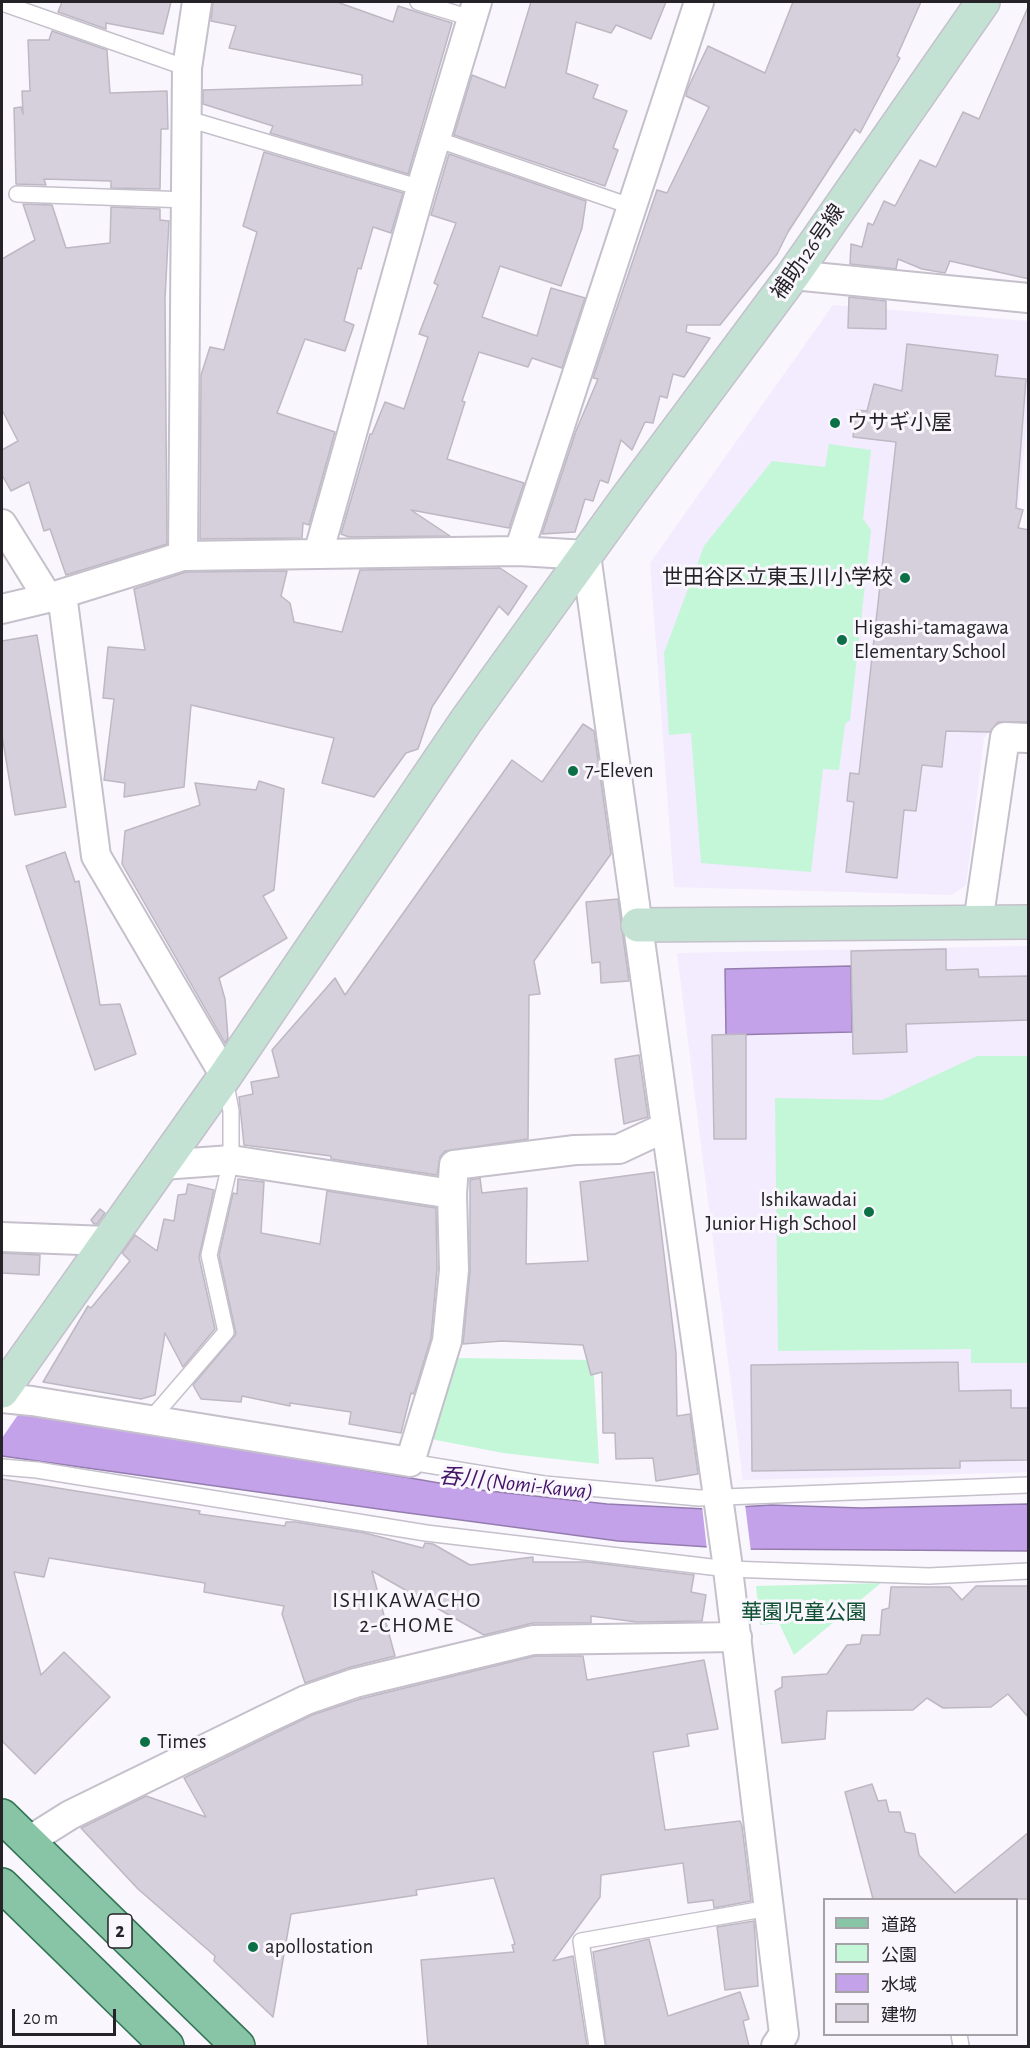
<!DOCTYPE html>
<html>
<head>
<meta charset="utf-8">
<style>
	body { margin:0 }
	#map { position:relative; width:1030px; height:2048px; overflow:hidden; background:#f9f6fd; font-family:"Alegreya Sans","Noto Sans JP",sans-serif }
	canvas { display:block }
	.frame { position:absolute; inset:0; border:3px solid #252327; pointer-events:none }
	.legend { position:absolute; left:823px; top:1898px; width:195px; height:138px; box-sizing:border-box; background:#f9f6fd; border:2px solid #a4a2a7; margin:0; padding:8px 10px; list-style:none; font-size:18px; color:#252327 }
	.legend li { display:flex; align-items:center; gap:12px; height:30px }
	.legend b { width:30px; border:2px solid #a4a2a7 }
	.scale { position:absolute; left:12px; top:2009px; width:104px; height:27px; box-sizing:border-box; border:3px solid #252327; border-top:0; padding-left:8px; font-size:18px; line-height:21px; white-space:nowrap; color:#252327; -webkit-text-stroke:4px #f9f6fd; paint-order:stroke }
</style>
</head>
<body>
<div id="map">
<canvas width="1030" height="2048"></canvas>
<div class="frame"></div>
<ul class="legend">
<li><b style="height:8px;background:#88c5a7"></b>道路</li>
<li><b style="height:16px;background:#c4f6d8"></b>公園</li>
<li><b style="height:16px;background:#c4a2e9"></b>水域</li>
<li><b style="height:16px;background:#d5d0db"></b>建物</li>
</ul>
<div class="scale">20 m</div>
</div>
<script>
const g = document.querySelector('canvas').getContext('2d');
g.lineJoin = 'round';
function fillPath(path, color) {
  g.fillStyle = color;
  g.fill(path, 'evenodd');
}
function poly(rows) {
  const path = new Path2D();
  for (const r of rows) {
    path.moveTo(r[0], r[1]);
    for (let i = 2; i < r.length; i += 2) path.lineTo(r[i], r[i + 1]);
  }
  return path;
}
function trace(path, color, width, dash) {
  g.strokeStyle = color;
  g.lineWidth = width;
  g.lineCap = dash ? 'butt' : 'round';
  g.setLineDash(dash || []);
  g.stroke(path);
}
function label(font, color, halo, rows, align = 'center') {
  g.font = font + ' "Alegreya Sans","Noto Sans JP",sans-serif';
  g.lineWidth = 6;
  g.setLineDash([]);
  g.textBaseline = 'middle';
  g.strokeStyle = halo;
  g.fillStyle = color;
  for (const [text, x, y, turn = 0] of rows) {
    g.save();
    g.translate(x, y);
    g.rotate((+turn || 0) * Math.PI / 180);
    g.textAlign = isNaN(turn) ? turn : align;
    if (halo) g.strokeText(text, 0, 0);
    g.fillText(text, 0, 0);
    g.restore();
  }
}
const built = poly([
	[833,305,1028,321,1028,411,1019,502,1020,527,1028,528,1028,719,999,718,984,738,966,885,952,895,674,887,650,563],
	[1028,946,1028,1472,743,1480,677,953]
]);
const green = poly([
	[829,444,871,450,863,519,871,530,850,720,845,724,839,770,823,769,811,872,701,863,691,733,669,735,664,653,704,546,772,461,825,467],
	[977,1056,1028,1056,1028,1363,971,1363,971,1349,778,1351,775,1098,882,1100],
	[456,1358,593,1360,599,1464,503,1453,431,1439],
	[881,1583,794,1655,779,1623,760,1625,756,1586]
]);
const water = poly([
	[851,966,852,1032,726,1035,725,969,851,966],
	[2,1411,26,1412,480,1490,607,1504,706,1509,771,1505,861,1508,1028,1504,1028,1551,739,1549,618,1541,393,1511,2,1456,2,1411]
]);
const pier = poly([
	[2,1408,22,1409,2,1438],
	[745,1504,751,1552,707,1550,702,1506]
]);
const building = poly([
	[62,2,171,2,163,34,106,23,106,29,58,12,62,2],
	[213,2,337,2,393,22,398,6,452,23,408,174,270,133,273,126,203,104,203,90,362,85,362,75,229,48,236,26,211,21,213,2],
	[531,2,666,2,651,39,616,25,611,33,576,22,566,73,598,85,593,98,627,111,613,148,618,150,605,186,454,135,472,75,505,88,531,2],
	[793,2,921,2,897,56,900,58,860,133,855,129,788,232,777,254,720,325,687,325,686,332,710,338,684,377,673,374,667,398,660,396,653,423,645,422,632,450,621,440,608,483,600,480,593,501,585,499,575,532,542,534,576,431,598,379,593,378,657,190,667,193,709,107,686,96,687,90,708,46,765,73,793,2],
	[1029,5,1029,279,950,261,945,273,922,269,898,259,896,269,850,264,851,244,862,247,868,223,873,225,884,201,895,206,920,160,936,167,963,112,979,119,1029,5],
	[52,31,107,50,110,93,167,91,168,129,161,129,160,189,111,188,111,181,44,179,46,185,16,184,14,108,21,107,23,114,22,91,30,91,28,40,49,40,52,31],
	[264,152,403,193,391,233,373,227,361,269,358,268,344,321,354,325,345,351,305,339,277,413,335,432,309,525,303,523,302,538,200,539,201,375,210,347,224,350,257,232,243,226,264,152],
	[449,154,586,201,582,228,561,286,500,266,482,317,537,336,551,288,585,298,562,368,532,358,528,367,479,352,462,401,465,402,447,459,524,483,509,528,411,510,450,536,349,537,341,534,370,434,372,434,385,402,404,409,428,337,419,334,438,285,434,283,456,223,431,215,449,154],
	[23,204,52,205,66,248,110,243,111,207,160,209,160,220,169,221,165,299,167,544,66,575,50,529,44,531,29,482,11,491,2,475,2,450,18,441,2,410,2,259,35,240,23,204],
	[849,297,886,301,886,329,848,328,849,297],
	[907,344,998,355,995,376,1026,379,1016,508,1023,510,1018,528,1029,530,1029,722,998,722,990,732,946,731,942,767,922,765,916,811,904,810,897,878,846,872,854,802,847,801,850,773,859,774,896,442,853,437,856,410,867,411,874,384,902,391,907,344],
	[500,568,527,586,508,615,499,606,432,707,418,749,406,753,374,797,322,783,334,738,191,705,184,787,124,797,125,783,104,780,114,699,103,698,108,647,145,650,134,589,186,572,287,571,281,596,290,603,294,622,342,632,360,570,500,568],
	[37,635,66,807,15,815,2,735,2,641,37,635],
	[583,724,594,731,611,854,534,961,540,994,529,995,528,1139,445,1151,440,1157,437,1175,331,1159,331,1156,244,1145,239,1097,253,1094,251,1082,279,1077,272,1050,335,978,345,995,512,760,542,782,583,724],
	[259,781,284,789,274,890,263,896,287,938,219,978,225,999,228,1038,225,1043,122,864,125,831,200,805,195,783,256,790,259,781],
	[65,852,75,882,79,881,100,1005,120,1004,136,1054,95,1070,26,866,65,852],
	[618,899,629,981,601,983,600,962,592,963,586,902,618,899],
	[946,949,946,970,978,969,979,977,1029,976,1029,1020,906,1024,907,1052,853,1054,851,951,946,949],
	[746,1034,746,1139,714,1139,712,1035,746,1034],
	[639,1055,648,1117,624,1124,615,1059,639,1055],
	[654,1172,676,1353,677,1416,690,1414,698,1474,656,1481,653,1458,616,1459,615,1433,603,1433,602,1372,591,1375,583,1345,502,1341,463,1344,470,1271,470,1180,480,1178,482,1193,527,1188,526,1264,588,1261,580,1182,654,1172],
	[238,1179,264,1182,261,1233,320,1244,327,1191,436,1208,437,1269,431,1338,414,1394,411,1393,401,1433,349,1424,351,1412,290,1403,290,1406,242,1396,241,1402,201,1399,193,1385,236,1334,219,1255,233,1193,237,1194,238,1179],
	[188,1184,214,1190,199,1257,215,1329,183,1367,165,1333,155,1395,141,1399,43,1382,88,1306,91,1308,130,1261,122,1253,135,1235,157,1251,164,1219,174,1221,178,1195,186,1194,188,1184],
	[100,1209,105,1213,97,1224,94,1224,91,1220,100,1209],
	[2,1253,40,1255,39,1275,2,1273,2,1253],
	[958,1362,959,1391,1011,1390,1011,1408,1029,1408,1029,1460,960,1461,960,1468,752,1471,751,1365,958,1362],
	[2,1479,200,1511,199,1514,285,1526,286,1522,296,1522,365,1533,423,1548,425,1543,433,1544,470,1565,533,1557,533,1562,588,1562,694,1575,691,1592,706,1595,702,1621,637,1622,591,1616,591,1623,533,1623,484,1635,372,1571,395,1656,351,1667,305,1683,282,1614,284,1606,204,1592,205,1583,49,1558,44,1577,14,1572,41,1675,64,1652,110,1697,35,1774,2,1741,2,1479],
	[976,1586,1029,1586,1029,1718,1008,1694,991,1707,943,1708,927,1698,913,1710,827,1711,825,1739,782,1743,775,1691,782,1687,782,1677,827,1674,847,1645,860,1644,862,1635,880,1635,882,1610,889,1608,891,1587,950,1587,962,1600,976,1586],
	[535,1656,583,1656,587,1680,704,1660,718,1729,687,1734,689,1746,653,1752,665,1830,740,1821,742,1826,751,1901,714,1908,713,1900,688,1903,683,1863,601,1875,600,1897,553,1961,573,1956,587,2046,428,2046,421,1960,514,1952,512,1945,515,1944,494,1878,416,1890,417,1895,291,1914,273,2017,214,1961,215,1956,138,1889,81,1828,146,1796,206,1817,184,1778,271,1735,312,1715,360,1699,535,1656],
	[872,1784,878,1801,886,1800,889,1812,900,1812,905,1832,915,1834,919,1855,955,1893,1029,1832,1029,1899,873,1899,845,1792,872,1784],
	[754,1921,758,1986,725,1990,717,1927,754,1921],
	[649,1939,668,2016,740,1992,749,2019,743,2021,749,2046,606,2046,593,1952,649,1939]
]);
const lane = poly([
	[418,2,471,18],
	[2,3,187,68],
	[188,119,421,188],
	[436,139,633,207],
	[17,194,188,200],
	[151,1419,226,1332,209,1255,231,1160,231,1111,225,1079],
	[410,1462,544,1484,699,1498,1028,1485],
	[2,1467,37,1470,426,1533,728,1569,929,1576,1028,1571],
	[959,2034,961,2046],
	[597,2046,581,1941,769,1908]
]);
const street = poly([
	[793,275,1028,298],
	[2,524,48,598],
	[519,551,699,2],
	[318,554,421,188,477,2],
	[183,556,187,68,197,2],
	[62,594,96,856,225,1076],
	[2,609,48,598,183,556,519,551,586,555,727,1561,784,2034,776,2046],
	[978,923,1005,737,1028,738],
	[162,1165,231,1160,452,1194],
	[2,1237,107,1241],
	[2,1398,32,1401,410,1462,447,1341,454,1270,452,1194,454,1165,575,1150,619,1149,664,1128],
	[27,1842,70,1815,264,1720,306,1700,355,1683,533,1640,737,1637]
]);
const secondary = poly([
	[638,925,1028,922],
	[2,1391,225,1076,466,721,627,498,793,275,983,2]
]);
const primary = poly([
	[2,1816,238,2046],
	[2,1885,167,2046]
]);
const markers = [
	[835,423,6,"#0c7046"],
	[905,578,6,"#0c7046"],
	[842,640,6,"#0c7046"],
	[573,771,6,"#0c7046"],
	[869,1212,6,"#0c7046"],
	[145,1742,6,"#0c7046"],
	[253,1947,6,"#0c7046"]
];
const shields = [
	[120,1931,24]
];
const shieldNames = [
	["2",120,1931]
];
const streetNames = [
	["補助126号線",808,252,-55]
];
const poiNames = [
	["ウサギ小屋",847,423],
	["世田谷区立東玉川小学校",893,578,"right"],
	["Higashi-tamagawa",854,628],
	["Elementary School",854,652],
	["7-Eleven",585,771],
	["Ishikawadai",857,1200,"right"],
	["Junior High School",857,1224,"right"],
	["Times",157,1742],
	["apollostation",265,1947]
];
const parkNames = [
	["華園児童公園",804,1613]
];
const waterNames = [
	["呑川 (Nomi-Kawa)",516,1484,6]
];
const neighbourhoodNames = [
	["ISHIKAWACHO",407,1600],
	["2-CHOME",407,1625]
];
fillPath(built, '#f3ebfe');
fillPath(green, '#c4f6d8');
fillPath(water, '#c4a2e9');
trace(water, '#947caf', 1.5);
fillPath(pier, '#f9f6fd');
fillPath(building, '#d5d0db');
trace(building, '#bdb8c3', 1.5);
trace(lane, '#c5c0cb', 18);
trace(street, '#c5c0cb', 32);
trace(secondary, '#c5c0cb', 36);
trace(primary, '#317454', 36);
trace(lane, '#fff', 15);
trace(street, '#fff', 28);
trace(secondary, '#c3e2d3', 33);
trace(primary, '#88c5a7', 33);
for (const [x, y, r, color] of markers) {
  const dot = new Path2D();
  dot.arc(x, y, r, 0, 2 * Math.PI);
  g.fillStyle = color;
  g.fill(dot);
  trace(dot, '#f9f6fd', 2);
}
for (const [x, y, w] of shields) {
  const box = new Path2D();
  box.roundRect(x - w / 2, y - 17, w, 34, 4.5);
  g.fillStyle = '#f9f6fd';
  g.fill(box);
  trace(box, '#252327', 1.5);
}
label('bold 20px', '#252327', null, shieldNames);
label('21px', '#252327', '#f9f6fd', streetNames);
label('21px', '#252327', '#f9f6fd', poiNames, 'left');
label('21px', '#105133', '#f9f6fd', parkNames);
label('italic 22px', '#431467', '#f9f6fd', waterNames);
g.letterSpacing = '1.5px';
label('22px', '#252327', '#f9f6fd', neighbourhoodNames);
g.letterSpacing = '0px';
</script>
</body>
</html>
